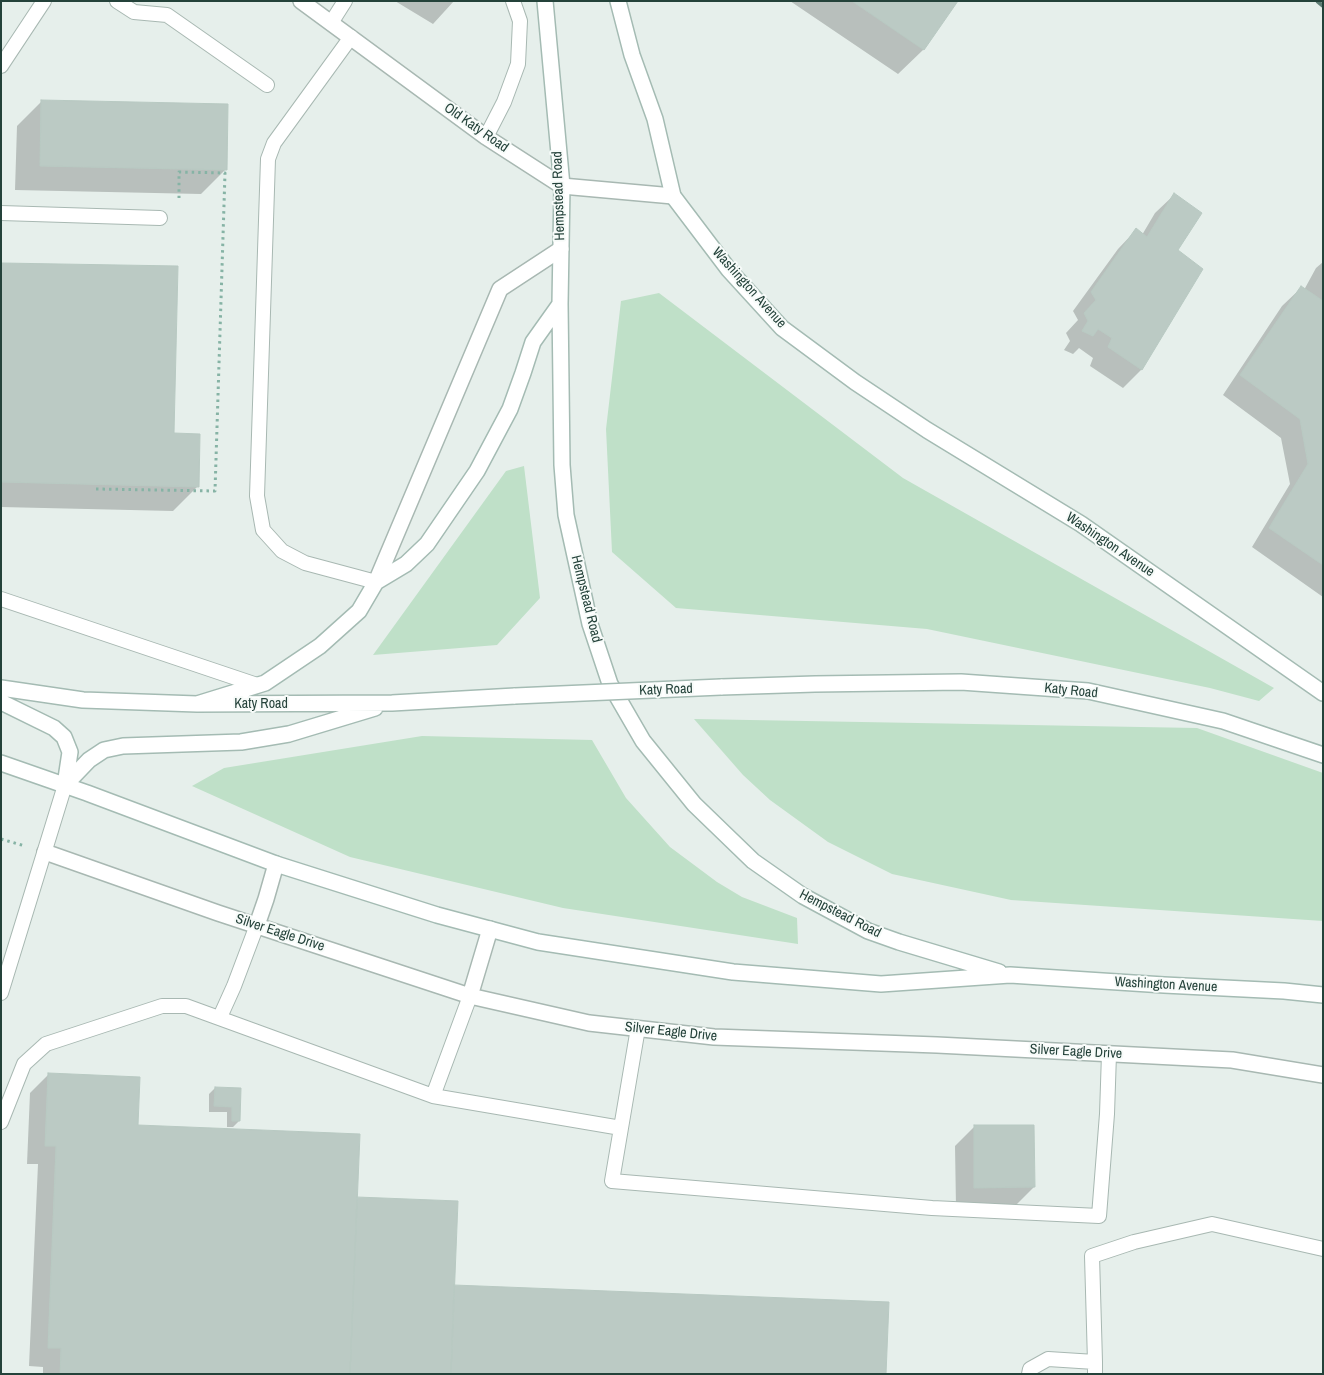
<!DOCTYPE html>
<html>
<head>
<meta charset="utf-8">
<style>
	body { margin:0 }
	#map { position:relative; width:1324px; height:1375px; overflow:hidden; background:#e6efeb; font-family:"Archivo Narrow",sans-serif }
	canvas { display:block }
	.frame { position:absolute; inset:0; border:2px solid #24423a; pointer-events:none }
</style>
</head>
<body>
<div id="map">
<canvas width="1324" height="1375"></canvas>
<div class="frame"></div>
</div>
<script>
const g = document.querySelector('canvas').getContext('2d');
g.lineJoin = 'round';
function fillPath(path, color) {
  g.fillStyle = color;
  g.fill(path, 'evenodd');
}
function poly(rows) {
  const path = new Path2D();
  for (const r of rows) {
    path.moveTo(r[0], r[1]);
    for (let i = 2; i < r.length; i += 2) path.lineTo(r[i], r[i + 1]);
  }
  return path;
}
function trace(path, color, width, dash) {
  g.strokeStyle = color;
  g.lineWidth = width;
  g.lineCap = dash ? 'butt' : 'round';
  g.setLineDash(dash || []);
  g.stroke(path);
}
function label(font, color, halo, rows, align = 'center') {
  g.font = font + ' "Archivo Narrow",sans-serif';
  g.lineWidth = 4;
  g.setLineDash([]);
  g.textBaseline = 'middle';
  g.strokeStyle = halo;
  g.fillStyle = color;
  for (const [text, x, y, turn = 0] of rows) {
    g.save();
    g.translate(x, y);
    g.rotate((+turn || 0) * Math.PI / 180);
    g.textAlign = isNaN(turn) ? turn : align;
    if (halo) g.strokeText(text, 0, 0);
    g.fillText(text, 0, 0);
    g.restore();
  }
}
const green = poly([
	[659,293,903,478,1274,688,1259,701,1210,688,927,629,676,608,612,552,606,429,621,301],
	[524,466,540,598,497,645,373,655,506,471],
	[694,719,1197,728,1323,773,1323,921,1011,900,892,874,828,842,770,800,743,775],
	[422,736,592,740,626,798,670,847,717,882,742,897,797,918,798,944,563,908,350,857,192,786,224,768]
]);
const shadow = poly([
	[395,1,454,1,433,24],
	[790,1,956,1,923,50,898,74],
	[42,101,226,169,201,194,15,190,17,126],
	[1174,195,1177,250,1141,370,1123,388,1090,366,1093,358,1079,348,1073,354,1064,350,1070,341,1066,333,1078,320,1073,311,1118,249,1136,230,1142,235,1155,213],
	[1323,262,1323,597,1252,547,1290,484,1281,438,1223,395,1282,306,1301,288,1304,290,1316,268],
	[1,264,173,434,198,486,173,511,1,507],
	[49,1074,137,1126,356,1198,453,1286,885,1374,43,1374,43,1367,29,1366,38,1164,27,1164,30,1093],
	[215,1088,240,1089,239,1121,233,1127,227,1127,227,1112,209,1112,209,1094],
	[974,1127,1034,1187,1015,1206,956,1207,955,1146]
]);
const building = poly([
	[852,1,958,1,924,50,852,1],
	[41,100,228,104,227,170,40,166,41,100],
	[1174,193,1202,213,1178,250,1203,269,1142,370,1108,347,1112,338,1098,329,1093,336,1082,331,1088,321,1084,313,1096,300,1091,292,1136,228,1147,237,1174,193],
	[1,263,178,266,174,433,200,434,199,487,1,482,1,263],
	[1301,286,1323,301,1323,565,1269,528,1308,464,1300,419,1240,375,1301,286],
	[48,1073,140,1077,138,1125,360,1134,350,1374,60,1374,61,1348,48,1348,56,1146,45,1146,48,1073],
	[215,1087,241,1088,240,1121,232,1121,232,1107,214,1106,215,1087],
	[974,1125,1034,1125,1035,1187,974,1188,974,1125],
	[357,1197,458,1201,451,1374,350,1374,357,1197],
	[454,1285,889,1302,886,1374,451,1374,454,1285]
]);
const path = poly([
	[96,489,215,491,225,173,179,172,179,198],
	[1,839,25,846]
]);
const lane = poly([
	[117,1,134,12,167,15,267,85],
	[331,23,345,1],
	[351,37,274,143,268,159,257,496,263,530,282,551,305,563,376,582],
	[1,66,44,1],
	[486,137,504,102,518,64,520,21,513,1],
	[1,213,160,218],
	[1,599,257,685],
	[1,993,65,785],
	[220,1017,234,986,257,925],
	[433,1096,621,1128,638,1028],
	[1,1122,24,1064,46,1044,162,1006,186,1006,433,1096,470,996],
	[621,1128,612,1181,932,1208,1099,1216,1107,1114,1109,1054],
	[1095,1362,1092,1256,1134,1242,1212,1224,1323,1249],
	[1029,1374,1030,1369,1048,1359,1095,1362,1095,1374]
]);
const street = poly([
	[301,1,486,137,562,186,673,196],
	[376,582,500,289,561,249],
	[45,852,218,913,470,996,589,1023,714,1037,937,1045,1232,1060,1323,1075],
	[257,925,266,899,276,864],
	[470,996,490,929]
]);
const secondary = poly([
	[545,1,562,186,560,304,562,465,566,515,590,624,610,684,643,741,694,804,753,861,803,896,868,931,899,942,999,972],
	[618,1,632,55,655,119,673,196,729,270,782,328,855,382,927,430,1081,524,1323,693],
	[721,687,815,684,961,682,1088,691,1223,721,1323,755],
	[1,688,83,700,197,704,392,703,515,696],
	[1,702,54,728,64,737,70,752,65,785],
	[197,704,265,683,320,646,359,611,376,582,406,564,427,544,477,471,510,409,523,373,533,342,560,304],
	[1,763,87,793,276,864,437,915,538,942,733,972,881,984,1010,975,1164,985,1284,991,1323,995],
	[65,785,89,760,104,750,123,746,241,742,289,734,375,708]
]);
const rail = poly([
	[1317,1,1323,6]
]);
const secondaryBridge = poly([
	[515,696,721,687]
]);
const streetNames = [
	["Old Katy Road",476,128,35],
	["Hempstead Road",559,196,-92],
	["Washington Avenue",749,288,48],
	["Washington Avenue",1110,545,34],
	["Hempstead Road",586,599,76],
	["Katy Road",666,690,-2],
	["Katy Road",1071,691,6],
	["Katy Road",261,704],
	["Hempstead Road",840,914,27],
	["Silver Eagle Drive",280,933,18],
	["Washington Avenue",1166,985,3],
	["Silver Eagle Drive",671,1032,6],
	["Silver Eagle Drive",1076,1052,3]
];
fillPath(green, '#bfe0c8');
fillPath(shadow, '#0003');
fillPath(building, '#bbcac4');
trace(building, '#b8c9c2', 1);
trace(lane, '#a8b8b2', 16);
trace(street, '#a8b8b2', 18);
trace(secondary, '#a4bbb3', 18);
trace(path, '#86b3a5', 3, [2.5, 4]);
trace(lane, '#fff', 14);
trace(street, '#fff', 15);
trace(secondary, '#fff', 15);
trace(rail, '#5f7d75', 4, [10, 5]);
trace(secondaryBridge, '#a4bbb3', 18, []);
trace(secondaryBridge, '#fff', 15);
label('14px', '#24423a', '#f7fbf9', streetNames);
</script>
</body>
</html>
